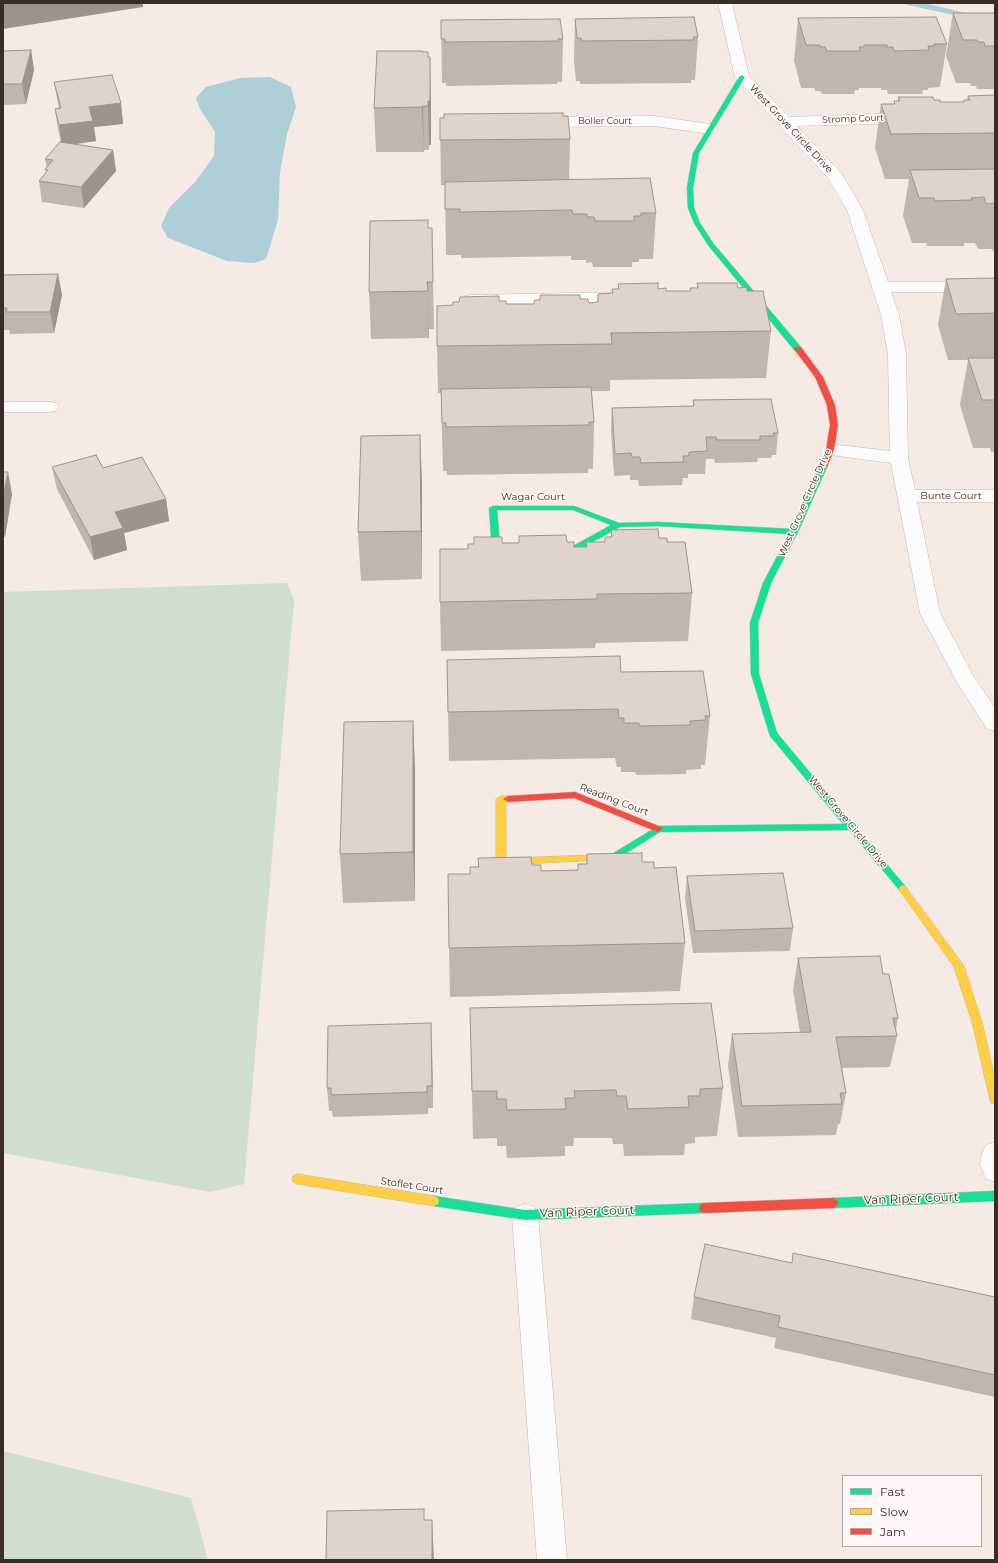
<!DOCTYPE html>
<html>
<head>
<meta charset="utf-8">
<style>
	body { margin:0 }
	#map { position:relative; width:998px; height:1563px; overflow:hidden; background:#f6eae5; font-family:Montserrat,sans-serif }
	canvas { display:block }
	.frame { position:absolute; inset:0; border:4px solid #3a2d28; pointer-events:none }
	.legend { position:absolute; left:842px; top:1475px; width:140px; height:72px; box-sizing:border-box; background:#fef7f5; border:1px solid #b0a6a3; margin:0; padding:5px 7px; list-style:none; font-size:12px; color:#3a2d28 }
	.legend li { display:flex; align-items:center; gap:8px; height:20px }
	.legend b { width:20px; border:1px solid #b0a6a3 }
</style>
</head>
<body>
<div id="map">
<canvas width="998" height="1563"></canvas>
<div class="frame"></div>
<ul class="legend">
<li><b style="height:5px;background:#16e098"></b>Fast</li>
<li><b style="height:5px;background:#ffcf43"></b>Slow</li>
<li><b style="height:5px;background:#f24e42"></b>Jam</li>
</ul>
</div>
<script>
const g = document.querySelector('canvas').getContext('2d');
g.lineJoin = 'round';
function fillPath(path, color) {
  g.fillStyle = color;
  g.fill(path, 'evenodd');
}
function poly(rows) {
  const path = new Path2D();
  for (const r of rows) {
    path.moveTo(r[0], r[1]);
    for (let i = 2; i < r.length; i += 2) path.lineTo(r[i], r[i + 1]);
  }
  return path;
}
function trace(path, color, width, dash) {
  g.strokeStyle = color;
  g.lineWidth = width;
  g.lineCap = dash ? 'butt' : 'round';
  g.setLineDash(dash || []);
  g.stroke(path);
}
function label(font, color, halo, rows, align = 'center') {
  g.font = font + ' Montserrat,sans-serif';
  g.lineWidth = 3;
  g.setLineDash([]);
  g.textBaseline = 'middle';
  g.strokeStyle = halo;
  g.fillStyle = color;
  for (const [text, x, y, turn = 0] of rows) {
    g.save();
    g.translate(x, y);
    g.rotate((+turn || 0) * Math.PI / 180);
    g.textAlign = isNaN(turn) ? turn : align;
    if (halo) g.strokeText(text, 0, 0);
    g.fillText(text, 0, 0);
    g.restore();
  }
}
const green = poly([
	[287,583,294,600,244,1184,210,1192,3,1153,3,592],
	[3,1451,191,1498,208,1560,3,1560]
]);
const water = poly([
	[270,77,291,87,296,107,287,134,280,172,278,220,266,259,254,263,227,261,168,238,161,226,169,208,195,182,214,156,215,132,200,109,196,98,206,87,240,78]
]);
const stream = poly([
	[904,3,924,3,995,20,995,24,908,5,904,3]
]);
const lane = poly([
	[830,444,899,452,906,454,908,458,906,462,899,464,823,454,821,450,823,446,830,444]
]);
const street = poly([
	[718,3,732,3,749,76,789,117,909,113,914,115,917,118,914,121,909,123,797,126,841,173,863,210,888,282,995,282,995,292,891,292,899,315,906,354,908,458,915,490,995,490,995,502,917,502,940,613,974,677,995,708,995,731,987,729,958,684,920,613,890,458,888,354,881,315,847,210,828,178,735,77,718,3],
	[654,116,710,124,715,126,718,129,715,132,710,134,654,126,540,127,535,125,532,122,535,119,540,117,654,116],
	[628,292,634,293,636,297,634,301,628,302,471,305,465,304,463,300,465,296,471,295,628,292],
	[3,402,50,402,56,403,59,407,56,411,50,412,3,412,3,402],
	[995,1142,995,1182,986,1179,980,1164,982,1153,986,1145,995,1142],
	[525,1204,534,1207,538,1215,567,1560,537,1560,512,1215,516,1207,525,1204]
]);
const fast = poly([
	[742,75,745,77,699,153,693,188,694,208,700,223,713,243,801,347,801,351,795,351,708,245,694,223,688,208,687,188,693,153,739,77,742,75],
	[821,463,827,463,828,465,798,532,771,583,758,623,759,674,777,733,906,887,908,889,906,891,900,891,849,830,660,832,617,859,598,861,595,860,593,858,595,856,612,854,658,826,843,824,770,736,751,674,750,623,763,583,789,534,658,526,620,527,580,549,546,551,542,548,543,546,575,545,611,525,573,510,497,510,500,547,513,546,517,549,513,552,496,553,492,550,489,508,493,506,574,506,619,523,658,522,791,529,821,463],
	[995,1191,995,1201,833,1208,829,1206,828,1203,829,1200,833,1198,995,1191],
	[434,1196,525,1210,704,1203,708,1205,709,1208,708,1211,704,1213,525,1220,434,1206,430,1204,429,1201,430,1198,434,1196]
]);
const slow = poly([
	[501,796,508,796,513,799,511,801,506,802,506,858,598,855,601,856,603,858,601,860,501,865,498,864,496,862,496,799,501,796],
	[903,885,906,887,964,966,982,1022,995,1078,995,1104,991,1103,990,1100,972,1022,954,967,900,891,898,889,900,887,903,885],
	[297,1174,434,1196,438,1198,439,1201,438,1204,434,1206,297,1184,293,1182,292,1179,293,1176,297,1174]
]);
const jam = poly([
	[795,347,801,347,823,377,835,405,838,425,834,450,827,467,821,467,820,465,826,450,830,425,827,405,815,377,794,349,795,347],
	[575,792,661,827,663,829,658,832,655,831,574,798,508,802,503,799,508,796,575,792],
	[833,1198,837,1200,838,1203,837,1206,833,1208,704,1213,700,1211,699,1208,700,1205,704,1203,833,1198]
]);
const wall = poly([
	[953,13,995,13,995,89,977,89,976,86,971,86,970,83,956,83,946,56],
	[798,18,947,44,940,87,928,88,928,90,923,90,922,94,888,94,887,90,881,90,881,88,859,88,859,90,855,90,854,94,822,94,820,91,815,91,815,88,801,88,794,61],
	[575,19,698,37,695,80,691,80,691,83,580,84,580,81,576,81,574,61],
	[441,20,563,39,562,82,557,82,557,84,446,86,446,83,442,83],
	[31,50,34,70,26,104,3,105,3,51],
	[423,52,431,101,431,145,429,145,429,150,424,150,424,152,376,152,374,108],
	[54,82,121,103,123,124,94,127,96,141,75,144,113,150,116,171,84,208,42,202,39,181,46,173,45,169,47,168,45,159,61,142,58,130,55,109,59,109],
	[995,95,995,251,993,251,992,249,978,249,975,243,964,243,964,246,927,246,926,243,912,243,903,216,909,179,885,179,875,148,881,104,894,104,894,101,898,101,898,97,934,100,940,102,963,102,964,100,967,100,968,96],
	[563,116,570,139,569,180,656,213,653,259,639,259,639,262,632,262,632,267,593,267,592,262,586,263,586,260,571,260,571,256,461,258,461,255,446,255,445,185,441,185,440,118],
	[428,228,432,228,434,329,429,329,429,338,371,339,369,292],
	[58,274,62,295,54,333,10,334,9,330,3,330,3,275],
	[995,278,995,452,991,452,990,448,973,448,960,405,968,360,948,360,938,325,946,279],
	[697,283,738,288,747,291,771,331,766,378,610,380,610,391,592,391,594,422,593,469,588,469,588,473,447,475,447,471,443,471,441,393,438,393,437,346,453,305,499,301,506,304,534,304,580,299,589,303,597,302,598,294,612,293,612,289,618,289,618,284,658,289,666,291,690,291,690,288,697,288],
	[693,400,778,433,776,455,772,455,771,458,758,458,757,462,715,463,714,459,706,459,705,474,688,474,688,478,683,478,682,485,639,486,638,480,630,480,630,475,614,476,611,431,612,408,693,406],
	[420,435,422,483,422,579,361,581,358,532],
	[52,467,103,468,166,499,169,521,124,533,127,550,94,560,57,489],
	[3,472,12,494,5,537,3,537],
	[611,530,659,538,667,542,692,593,688,641,596,643,595,648,441,651,440,602,468,549,468,544,567,542,574,547,586,547,586,542,605,542,605,537,611,537],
	[447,660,621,672,710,716,705,765,701,765,701,769,686,770,686,774,636,775,635,772,621,772,621,767,617,767,615,758,449,761],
	[413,721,415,771,415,901,343,903,340,854],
	[587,854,642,862,654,868,685,943,680,991,450,997,449,948,470,874,478,867,478,858,541,871,578,870,578,864,586,864],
	[687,876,793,928,790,951,693,953,685,899],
	[798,958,883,974,898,1018,896,1030,897,1036,890,1067,842,1068,846,1093,840,1124,838,1124,836,1135,738,1137,728,1066,732,1034,800,1033,793,990],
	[470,1008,723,1088,717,1136,695,1137,695,1143,685,1144,684,1155,624,1156,623,1144,613,1144,612,1138,574,1138,573,1146,565,1146,565,1156,507,1158,506,1146,497,1146,497,1138,473,1139],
	[431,1023,433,1108,428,1108,428,1114,333,1117,332,1111,329,1111,327,1088],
	[792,1263,995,1297,995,1397,774,1348,776,1338,691,1319,694,1297]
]);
const shadedWall = poly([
	[3,3,143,3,143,7,3,29],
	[31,50,34,70,26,104,22,84],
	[430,57,431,101,431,145,429,145,428,101],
	[121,103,123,124,94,127,96,141,62,146,59,125,89,107],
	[423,106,424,150,424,152,422,107],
	[113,150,116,171,84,208,81,187],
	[58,274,62,295,54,333,50,312],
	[427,282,429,329,429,338],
	[420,435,422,483,422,579,421,531],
	[8,472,12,494,5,537,3,529,3,498],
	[166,499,169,521,124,533,127,550,94,560,90,537,115,512],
	[413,721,415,771,415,901,413,852],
	[431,1023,432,1045,433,1108,432,1086],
	[427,1086,428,1108,428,1114,427,1092],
	[432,1520,434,1560,432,1560]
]);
const building = poly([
	[953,13,995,13,995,46,985,46,984,42,978,42,977,40,963,40,953,13],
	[694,17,698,37,693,37,694,40,582,41,581,38,577,38,575,19,694,17],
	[936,17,947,44,934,44,934,46,928,46,929,50,894,51,893,47,887,47,887,45,864,45,864,47,859,47,860,51,827,51,825,47,820,47,820,45,806,45,798,18,936,17],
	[560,19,563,39,558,39,558,41,445,42,445,39,441,39,441,20,560,19],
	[31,50,22,84,3,84,3,51,31,50],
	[377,51,423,51,422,52,428,52,428,57,430,57,430,101,428,101,428,106,423,106,422,107,374,108,377,51],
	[112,75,121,103,89,107,93,121,59,125,55,109,61,108,54,82,112,75],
	[995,95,995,133,891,134,881,104,895,104,894,101,900,101,898,97,933,97,934,100,940,100,940,102,964,102,964,100,970,100,968,96,995,95],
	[563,113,563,116,568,116,570,139,440,140,440,118,444,118,444,114,563,113],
	[60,142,113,150,81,187,39,181,48,170,45,169,53,160,45,159,60,142],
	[995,169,995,203,986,204,984,197,971,198,972,200,935,201,934,198,919,198,910,170,995,169],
	[650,178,656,213,641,213,641,216,634,216,634,221,595,221,594,217,587,217,587,214,573,214,572,210,460,212,460,209,445,209,445,182,650,178],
	[428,220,428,228,432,228,433,282,427,282,428,291,369,292,370,221,428,220],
	[58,274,50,312,6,312,7,308,3,308,3,275,58,274],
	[995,278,995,313,956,314,946,279,995,278],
	[658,283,658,289,666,288,666,291,691,291,690,288,698,288,697,283,737,283,738,288,747,287,747,291,763,291,771,331,611,333,612,344,437,346,437,306,453,305,453,302,459,302,460,297,499,296,499,301,506,301,506,304,534,304,534,300,540,300,540,295,580,295,580,299,588,299,589,303,598,302,598,294,613,293,612,289,619,289,618,284,658,283],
	[968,358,995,358,995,400,982,400,968,358],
	[591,387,594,422,589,422,589,425,446,427,446,423,442,423,441,389,591,387],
	[771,399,778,433,773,433,774,436,760,436,760,440,717,440,716,437,706,437,707,451,689,452,689,456,683,456,684,462,641,463,640,457,632,457,631,453,615,454,612,408,694,406,693,400,771,399],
	[420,435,421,531,358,532,361,436,420,435],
	[96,455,103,468,142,457,166,499,115,512,123,528,90,537,52,467,96,455],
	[3,472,8,472,3,498,3,472],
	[658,529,659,538,667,538,667,542,685,542,692,593,597,594,597,599,440,602,440,549,468,549,468,544,474,544,474,537,502,537,502,543,519,543,519,536,566,535,567,542,574,542,574,547,587,547,586,542,605,542,605,537,612,537,611,530,658,529],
	[620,656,621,672,703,671,710,716,705,716,706,720,690,721,690,725,639,726,639,723,624,723,624,718,619,718,618,709,448,712,447,660,620,656],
	[413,721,413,852,340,854,344,722,413,721],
	[642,853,642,862,654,862,654,868,676,867,685,943,449,948,448,874,470,874,470,867,479,867,478,858,531,857,532,865,541,865,541,871,578,870,578,864,587,864,587,854,642,853],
	[783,873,793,928,695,931,687,876,783,873],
	[880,956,883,974,889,974,898,1018,893,1018,897,1036,836,1037,846,1093,840,1093,842,1104,742,1106,732,1034,811,1032,798,958,880,956],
	[711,1003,723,1088,700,1089,700,1096,688,1096,689,1107,628,1109,626,1096,617,1096,616,1090,574,1091,575,1098,565,1098,566,1109,507,1110,506,1099,497,1099,497,1091,472,1091,470,1008,711,1003],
	[431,1023,432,1086,427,1086,427,1092,331,1095,331,1088,327,1088,328,1026,431,1023],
	[705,1244,792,1263,793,1253,995,1297,995,1375,778,1327,780,1316,694,1297,705,1244],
	[424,1509,424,1520,432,1520,432,1560,326,1560,327,1511,424,1509]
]);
const farStreetnames = [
	["Stromp Court",853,119,-2],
	["Boller Court",605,121]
];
const streetNames = [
	["West Grove Circle Drive",791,129,47],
	["Bunte Court",951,496],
	["Wagar Court",533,497],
	["West Grove Circle Drive",805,503,-66],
	["Reading Court",614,800,21],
	["West Grove Circle Drive",848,822,50],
	["Stoflet Court",412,1186,9]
];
const nearStreetnames = [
	["Van Riper Court",911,1199,-2],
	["Van Riper Court",587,1212,-2]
];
fillPath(green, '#d0decd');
fillPath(water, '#accfd8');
fillPath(stream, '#accfd8');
trace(lane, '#c4b8b4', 1);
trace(street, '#c4b8b4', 1);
trace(fast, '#c4b8b4', 1);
trace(slow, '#c4b8b4', 1);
trace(jam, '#c4b8b4', 1);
fillPath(lane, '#fefcfb');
fillPath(street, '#fefcfb');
fillPath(fast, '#16e098');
fillPath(slow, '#ffcf43');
fillPath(jam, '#f24e42');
fillPath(wall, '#c1b5af');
fillPath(shadedWall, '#9d948e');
fillPath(building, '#e0d3cb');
trace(building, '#9d948e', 1);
label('9px', '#3a2d28', '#fef7f5', farStreetnames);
label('10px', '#3a2d28', '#fef7f5', streetNames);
label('12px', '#3a2d28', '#fef7f5', nearStreetnames);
</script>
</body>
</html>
